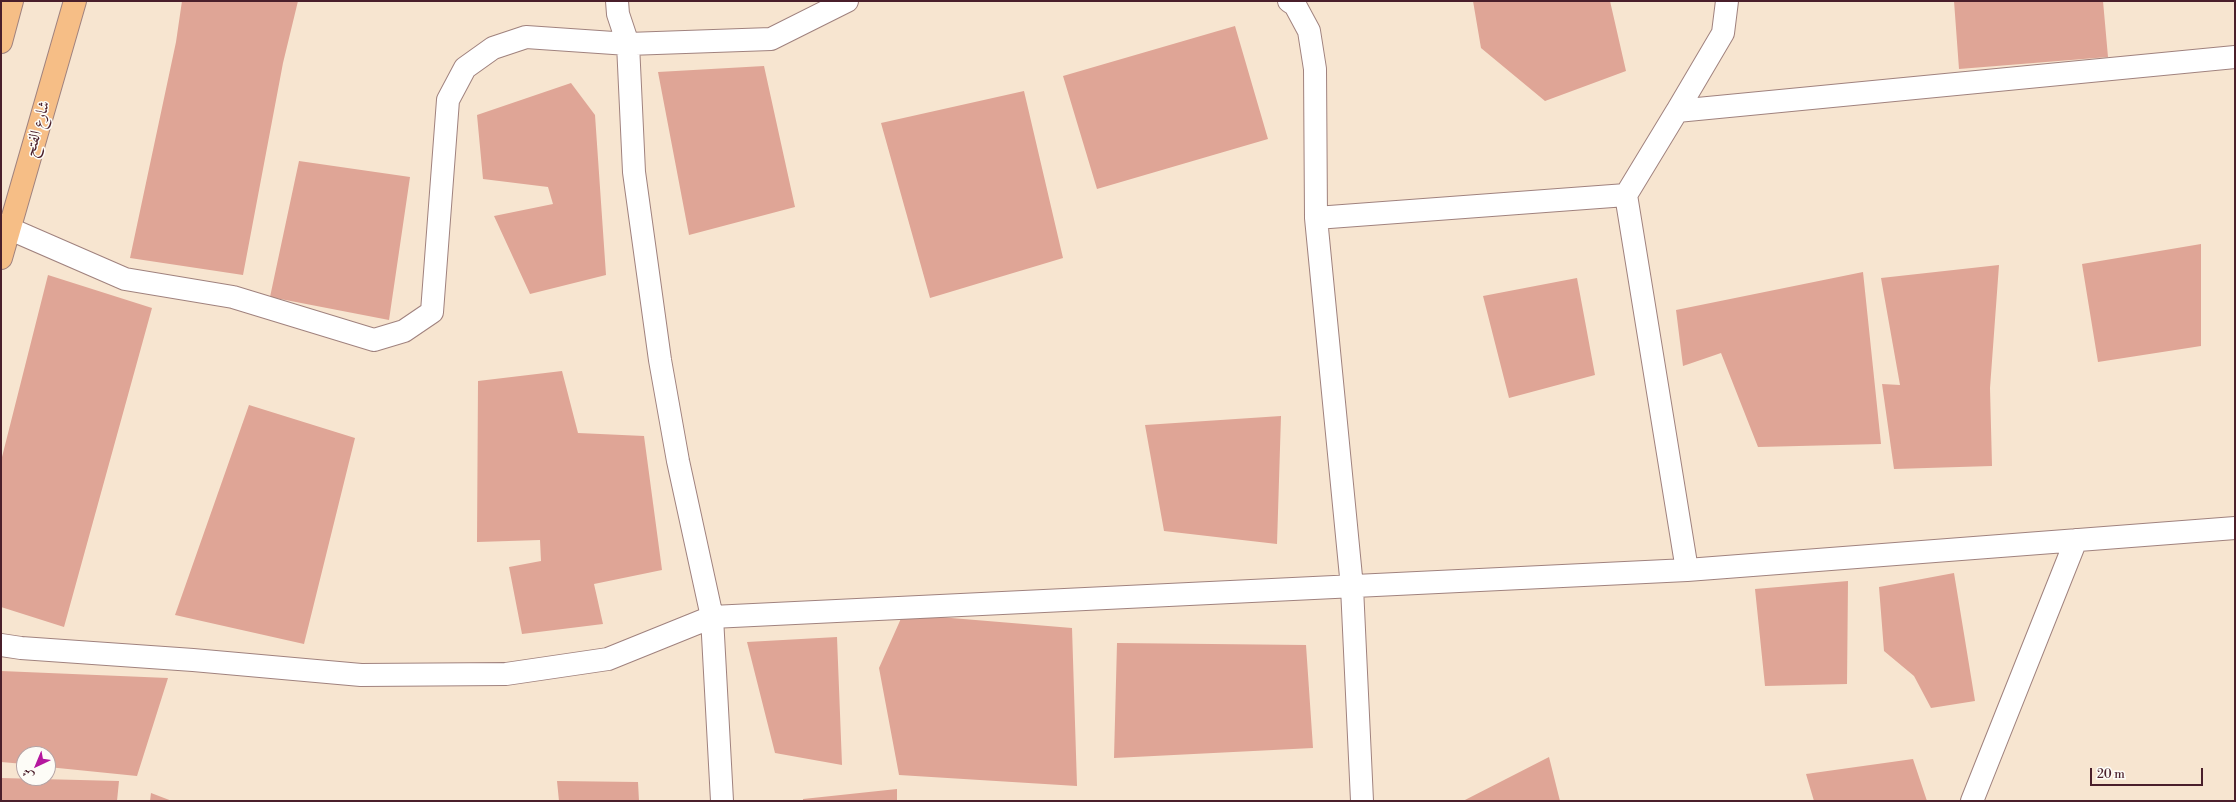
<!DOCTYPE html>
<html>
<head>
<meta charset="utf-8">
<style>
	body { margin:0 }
	#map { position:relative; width:2236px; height:802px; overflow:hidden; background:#f7e5d0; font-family:"Libre Bodoni",Amiri,serif }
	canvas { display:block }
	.frame { position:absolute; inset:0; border:2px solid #4a1f2b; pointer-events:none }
	.north { position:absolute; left:16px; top:746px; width:40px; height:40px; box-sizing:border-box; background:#fdfcf7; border:1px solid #b5a4a5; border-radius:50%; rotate:224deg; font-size:11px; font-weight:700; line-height:16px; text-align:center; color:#4a1f2b }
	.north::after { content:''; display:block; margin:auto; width:14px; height:18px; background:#b5179e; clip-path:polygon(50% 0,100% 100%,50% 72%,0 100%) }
	.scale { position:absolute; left:2090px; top:768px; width:113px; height:18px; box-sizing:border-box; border:2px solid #4a1f2b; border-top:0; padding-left:5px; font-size:12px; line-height:14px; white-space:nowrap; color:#4a1f2b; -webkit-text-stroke:3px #fdfcf7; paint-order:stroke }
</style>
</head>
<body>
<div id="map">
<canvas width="2236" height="802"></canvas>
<div class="frame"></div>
<div class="north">ش</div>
<div class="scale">20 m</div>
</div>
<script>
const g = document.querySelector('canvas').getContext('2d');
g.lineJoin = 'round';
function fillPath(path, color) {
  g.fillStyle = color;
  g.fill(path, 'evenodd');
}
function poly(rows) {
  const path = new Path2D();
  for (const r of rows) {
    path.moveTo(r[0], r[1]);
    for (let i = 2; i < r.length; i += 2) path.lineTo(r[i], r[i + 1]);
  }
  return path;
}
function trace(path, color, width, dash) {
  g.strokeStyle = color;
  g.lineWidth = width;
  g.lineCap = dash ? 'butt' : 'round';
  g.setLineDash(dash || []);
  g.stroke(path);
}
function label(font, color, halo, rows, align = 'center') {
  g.font = font + ' "Libre Bodoni",Amiri,serif';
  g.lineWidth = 3;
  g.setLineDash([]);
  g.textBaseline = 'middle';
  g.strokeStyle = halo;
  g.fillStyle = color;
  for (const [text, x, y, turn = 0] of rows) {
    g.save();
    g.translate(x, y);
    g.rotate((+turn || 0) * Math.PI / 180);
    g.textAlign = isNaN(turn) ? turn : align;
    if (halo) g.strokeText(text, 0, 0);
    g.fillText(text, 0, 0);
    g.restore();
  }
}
const building = poly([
	[182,1,298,1,283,63,243,275,130,258,176,42],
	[1473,1,1610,1,1626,71,1545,101,1481,48],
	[1954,1,2103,1,2108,57,1959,69],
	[1235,26,1268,139,1097,189,1063,76],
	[764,66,795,207,689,235,658,72],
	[571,83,595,115,606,275,530,294,494,216,553,204,548,187,483,179,477,115],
	[1024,91,1063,258,930,298,881,123],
	[299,161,410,177,389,320,270,297],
	[2201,244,2201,346,2098,362,2082,264],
	[1999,265,1990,388,1992,466,1894,469,1882,384,1900,385,1881,278],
	[1863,272,1881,444,1758,447,1721,353,1683,366,1676,310],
	[48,275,152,308,64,627,1,607,1,461],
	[1577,278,1595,375,1509,398,1483,296],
	[562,371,578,433,644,436,662,570,594,584,603,624,522,634,509,567,541,561,540,540,477,542,478,381],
	[249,405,355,438,304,644,175,615],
	[1281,416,1277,544,1164,531,1145,425],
	[1954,573,1975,701,1931,708,1914,676,1884,651,1879,587],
	[1848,581,1847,684,1765,686,1755,589],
	[903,614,1072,628,1077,786,899,775,879,668],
	[837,637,842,765,775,753,747,642],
	[1117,643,1306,645,1313,748,1114,758],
	[1,671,168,678,137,776,48,767,48,754,24,754,24,764,1,762],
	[1549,757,1560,801,1463,801],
	[1913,759,1927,801,1814,801,1806,774],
	[1,778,119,781,117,801,1,801],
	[557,781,638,782,639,801,559,801],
	[897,789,897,801,803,801,803,799],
	[151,793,172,801,150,801]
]);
const minor = poly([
	[1289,1,1295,5,1309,31,1315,69,1316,218,1352,587,1362,801],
	[1677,111,1723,33,1727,1],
	[1626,195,1687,570],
	[1316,218,1626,195,1677,111,2235,57],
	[1,225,125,279,233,297,374,340,404,331,432,312,448,100,465,68,493,48,526,37,628,44,618,14,617,1],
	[1,645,21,648,193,660,361,675,506,674,608,659,712,617,1687,570,2235,528],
	[722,801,712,617,678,461,660,360,634,172,628,44,771,39,847,1],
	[1972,801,2076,540]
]);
const major = poly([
	[1,42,12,1],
	[1,258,75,1]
]);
const streetNames = [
	["شارع الفتح",38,129,-74]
];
fillPath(building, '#dfa596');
trace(minor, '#a0827e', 24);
trace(major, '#a0827e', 24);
trace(minor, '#fff', 22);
trace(major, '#f6be86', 22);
label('16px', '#4a1f2b', '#fdfcf7', streetNames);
</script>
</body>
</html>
